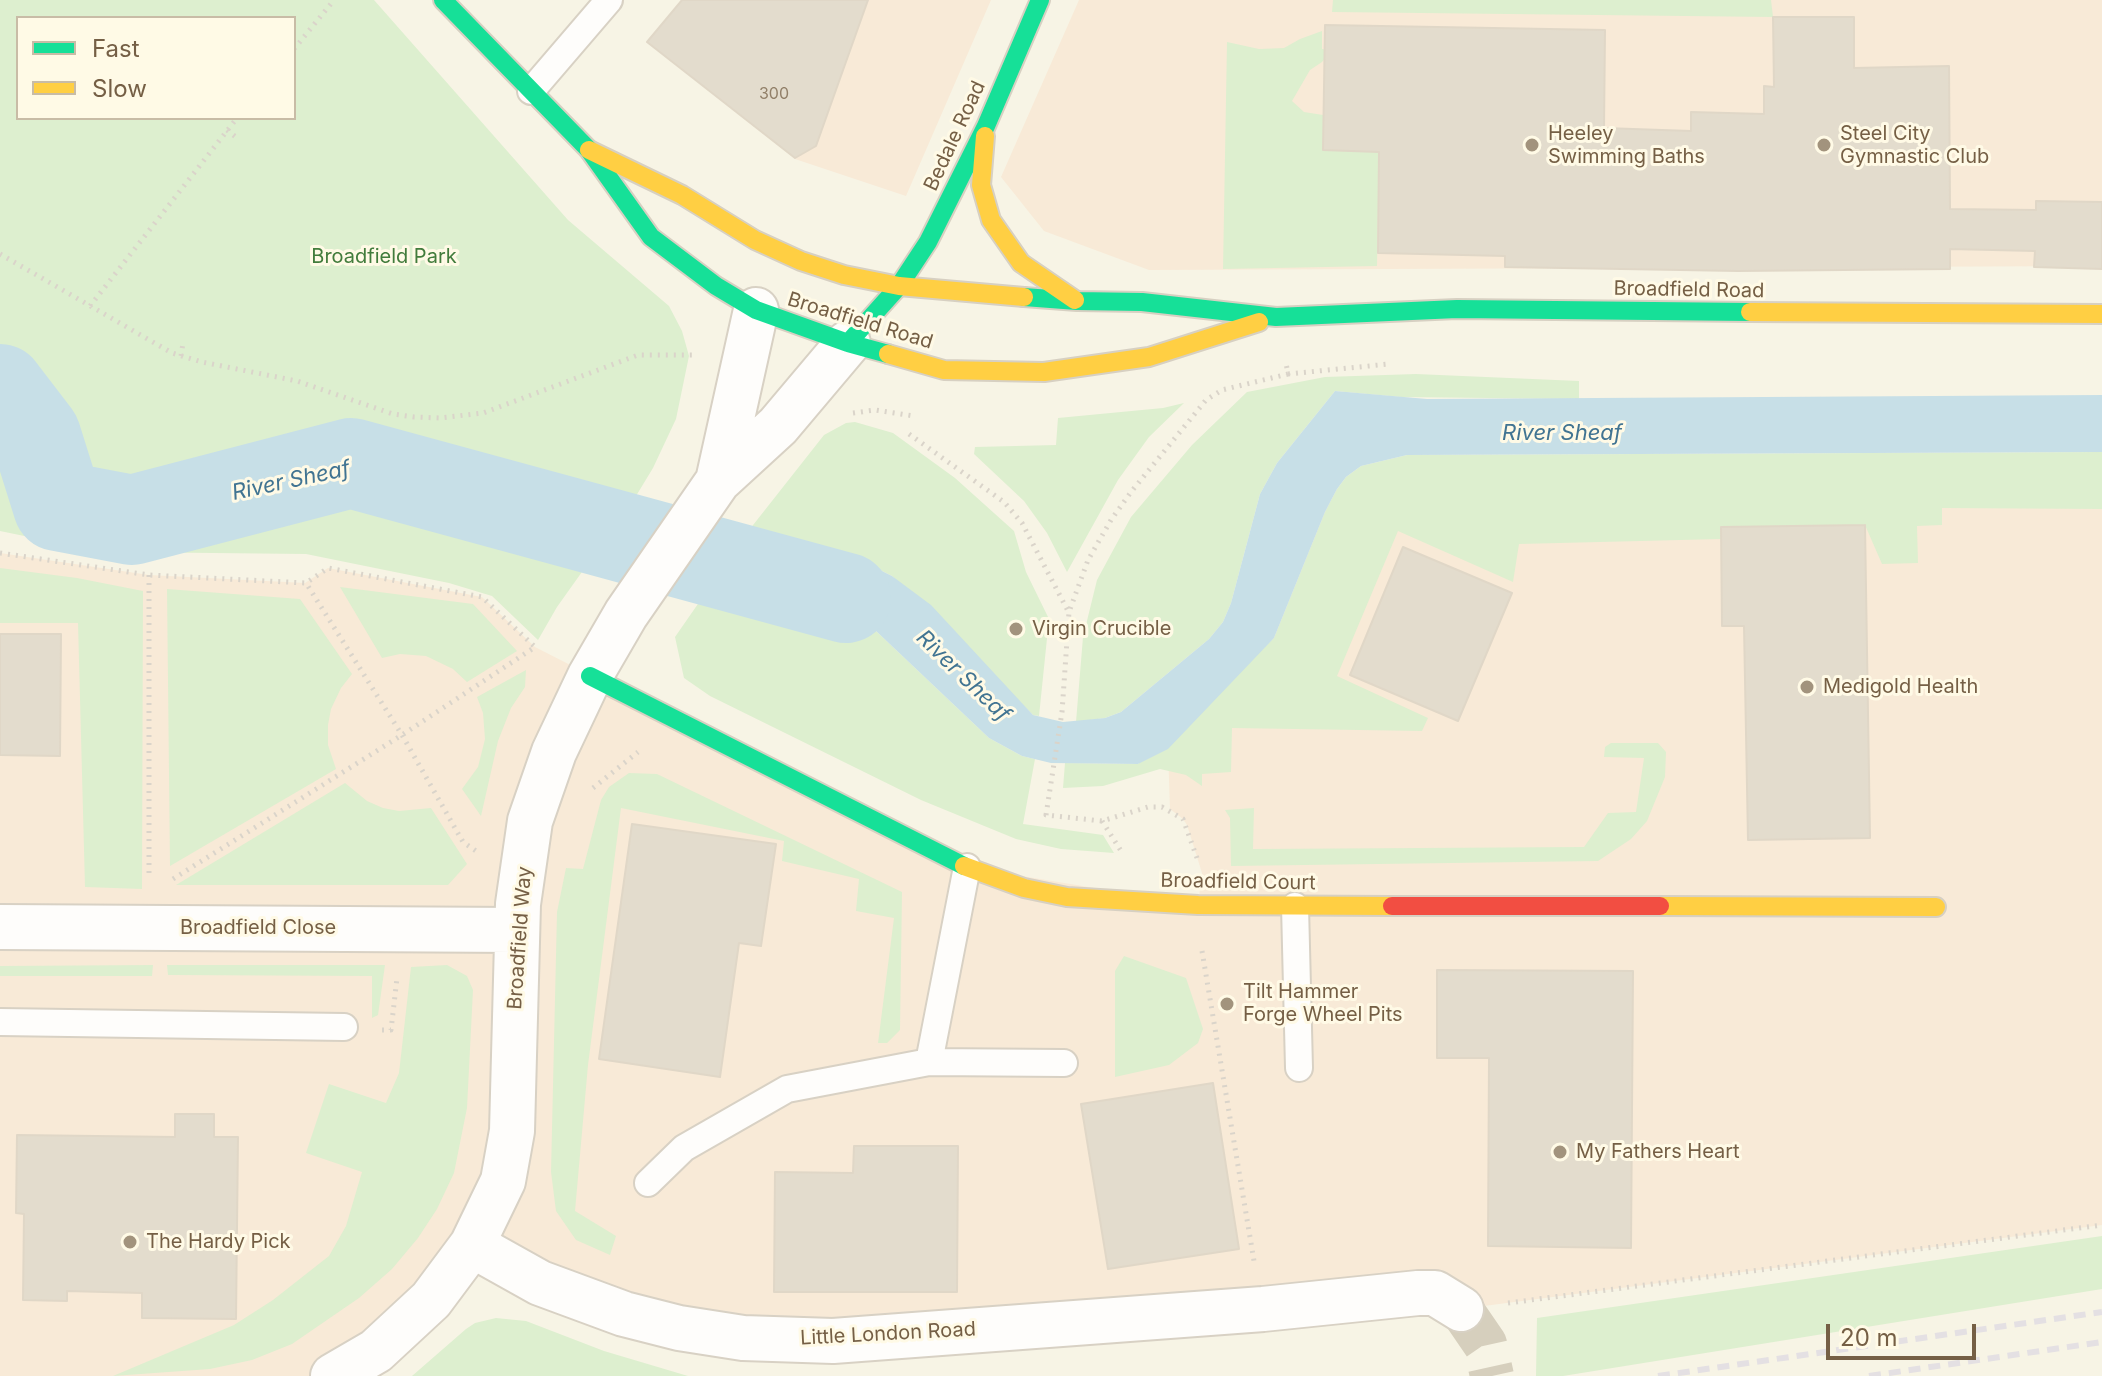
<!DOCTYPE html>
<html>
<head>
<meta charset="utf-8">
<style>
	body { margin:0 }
	#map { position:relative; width:2102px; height:1376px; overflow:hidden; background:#f7f4e5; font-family:Inter,sans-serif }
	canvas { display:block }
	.legend { position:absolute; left:16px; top:16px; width:280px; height:104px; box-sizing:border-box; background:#fffae6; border:2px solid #c8bca6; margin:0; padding:10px 14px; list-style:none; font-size:24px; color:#755f45 }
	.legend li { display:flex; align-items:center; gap:16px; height:40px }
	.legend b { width:40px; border:2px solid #c8bca6 }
	.scale { position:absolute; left:1826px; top:1324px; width:150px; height:36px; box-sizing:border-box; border:4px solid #755f45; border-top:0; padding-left:10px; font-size:24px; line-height:28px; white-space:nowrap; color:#755f45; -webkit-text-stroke:6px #fffae6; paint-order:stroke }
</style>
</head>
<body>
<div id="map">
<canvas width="2102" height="1376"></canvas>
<ul class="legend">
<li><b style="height:10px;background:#16e098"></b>Fast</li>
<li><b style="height:10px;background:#ffcf43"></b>Slow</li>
</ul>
<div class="scale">20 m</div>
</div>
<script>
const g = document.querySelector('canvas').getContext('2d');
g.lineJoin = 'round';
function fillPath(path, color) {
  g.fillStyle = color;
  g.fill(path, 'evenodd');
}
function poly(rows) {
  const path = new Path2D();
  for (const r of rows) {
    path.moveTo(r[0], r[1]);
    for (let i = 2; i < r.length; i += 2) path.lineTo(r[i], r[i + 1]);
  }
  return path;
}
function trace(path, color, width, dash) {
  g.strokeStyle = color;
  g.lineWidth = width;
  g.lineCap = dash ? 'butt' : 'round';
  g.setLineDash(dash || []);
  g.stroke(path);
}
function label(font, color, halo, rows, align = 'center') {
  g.font = font + ' Inter,sans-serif';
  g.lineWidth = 6;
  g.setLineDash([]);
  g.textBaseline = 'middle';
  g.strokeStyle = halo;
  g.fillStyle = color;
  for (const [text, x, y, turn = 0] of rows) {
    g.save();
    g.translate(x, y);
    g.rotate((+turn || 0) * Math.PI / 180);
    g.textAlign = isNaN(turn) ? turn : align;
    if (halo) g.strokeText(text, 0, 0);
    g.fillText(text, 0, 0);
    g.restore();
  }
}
const commercial = poly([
	[682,0,991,0,906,196,795,159,647,42],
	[1079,0,2102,0,2102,266,1149,270,1044,231,1001,177],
	[2102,452,2102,1225,1461,1309,743,1338,472,1245,333,1376,0,1376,0,553,149,575,305,583,328,568,482,597,535,647,967,867,1198,905,1202,873,1187,825,1183,819,1170,809,1168,749,1274,638,1325,512,1337,489]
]);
const green = poly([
	[0,0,374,0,568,220,669,306,682,331,689,356,676,419,653,468,636,496,557,607,538,640,492,596,449,583,306,554,120,552,68,545,0,531],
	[294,18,294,118,18,118,18,18],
	[1333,0,1771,0,1773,17,1332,12],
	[1322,31,1322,49,1332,50,1322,62,1310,70,1292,101,1304,112,1323,115,1323,150,1379,152,1377,266,1223,269,1227,42,1259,49,1284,48,1300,39],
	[1416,374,1579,381,1579,399,1401,397,1335,391,1277,463,1260,494,1231,603,1223,622,1209,639,1121,712,1105,718,1076,722,1083,637,1097,580,1131,517,1192,445,1247,392,1325,377],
	[1184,403,1149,437,1118,480,1067,572,1047,533,1024,501,974,454,975,447,1056,445,1058,418,1163,408],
	[855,422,893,433,955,478,1014,531,1026,572,1049,619,1039,716,1033,715,892,576,872,566,746,534,824,435,846,423],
	[2102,452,2102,509,1942,508,1942,525,1917,526,1918,563,1882,564,1865,525,1721,527,1721,539,1519,544,1513,582,1398,531,1337,676,1428,718,1422,731,1232,728,1231,772,1202,774,1202,786,1186,775,1160,769,1103,786,1063,788,1065,763,1138,764,1274,638,1325,512,1337,489,1346,477,1361,466,1407,455],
	[0,568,77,578,143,591,142,889,85,887,78,623,0,623],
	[340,587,473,604,517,651,467,682,453,669,426,656,400,654,382,658],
	[709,588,861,623,876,631,989,738,1022,756,1035,759,1023,824,1103,835,1114,853,1061,849,1016,839,921,800,710,696,684,678,675,637],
	[167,589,300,599,352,674,341,688,331,709,328,725,328,745,336,769,170,866],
	[526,670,525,687,511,708,498,741,481,816,462,789,478,767,485,739,483,713,477,697],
	[1658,743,1666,752,1665,777,1647,821,1631,839,1598,861,1231,866,1230,818,1225,810,1254,808,1253,849,1584,847,1608,813,1636,812,1644,758,1604,757,1605,747,1611,743],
	[629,773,657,774,902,892,900,1030,887,1043,878,1043,894,918,856,911,859,879,782,861,784,841,621,808,588,1065,575,1211,616,1236,610,1255,576,1240,556,1211,551,1172,557,912,566,868,583,869,601,800,609,787],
	[345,783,367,801,383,808,399,811,431,808,467,864,448,885,176,885],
	[1124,956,1186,978,1203,1029,1198,1043,1169,1065,1115,1077,1115,971],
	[153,965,152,976,0,976,0,966],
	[167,965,385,965,378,1015,372,1018,372,976,168,975],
	[447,965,467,976,473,990,467,1108,454,1173,437,1209,418,1238,392,1269,359,1298,292,1344,252,1360,210,1369,113,1376,234,1325,273,1300,329,1256,346,1226,362,1172,306,1153,329,1084,386,1103,399,1073,411,967],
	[2102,1236,2102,1289,1563,1376,1536,1376,1537,1318],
	[496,1318,526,1321,604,1351,688,1376,412,1376,466,1329,475,1323]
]);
const water = poly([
	[1335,391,1427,399,2102,395,2102,452,1407,455,1361,466,1346,477,1337,489,1325,512,1274,638,1168,749,1138,764,1051,763,1022,756,989,738,876,631,861,623,709,588,746,534,872,566,892,576,931,605,1033,715,1063,722,1105,718,1121,712,1209,639,1223,622,1231,603,1260,494,1277,463]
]);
const river = poly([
	[0,389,36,436,58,506,132,520,351,463,846,598]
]);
const building = poly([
	[682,0,868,0,816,146,795,158,647,42,682,0],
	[1773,17,1854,17,1854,68,1949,66,1950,209,2036,210,2036,201,2102,202,2102,269,2034,267,2035,251,1950,249,1950,269,1738,271,1505,267,1505,256,1378,253,1379,152,1323,150,1325,25,1605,30,1604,128,1691,131,1691,112,1764,114,1764,86,1774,87,1773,17],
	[1865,525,1870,838,1748,840,1744,626,1722,626,1721,527,1865,525],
	[1403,547,1512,593,1458,721,1350,675,1403,547],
	[0,634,61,634,60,756,0,755,0,634],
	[632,824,776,844,761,946,739,943,720,1077,599,1059,632,824],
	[1437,970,1633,971,1631,1248,1488,1246,1489,1058,1437,1058,1437,970],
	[1213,1083,1239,1249,1108,1269,1081,1104,1213,1083],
	[175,1114,214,1114,214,1137,238,1137,236,1319,142,1318,142,1293,67,1291,67,1301,23,1300,24,1214,16,1213,17,1135,175,1137,175,1114],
	[854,1146,958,1146,957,1292,774,1292,775,1172,853,1173,854,1146]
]);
const streetTunnel = poly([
	[1461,1309,1485,1344,1492,1376]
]);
const path = poly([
	[294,49,334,0],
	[227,130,237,138],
	[0,254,172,353,202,362,297,381,393,414,414,417,440,418,483,413,638,355,696,355],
	[90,306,237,118],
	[181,356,183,343],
	[1288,374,1389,364],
	[853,413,875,410,914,416],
	[909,434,1004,502,1022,523,1068,611],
	[0,553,149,575,306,583,402,735,463,842,476,851],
	[149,575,149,879],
	[593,788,638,752],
	[1102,821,1123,854],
	[1197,858,1183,819,1162,807,1148,807,1102,821,1046,815,1062,712,1069,612,1088,560,1111,520,1131,492,1206,400,1222,390,1288,374,1286,363],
	[173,879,402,735,535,647,482,597,328,568,306,583],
	[1202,951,1254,1261],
	[382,1030,391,1030,397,978],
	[1508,1303,2102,1225]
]);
const lane = poly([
	[531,91,609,0],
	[1295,906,1299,1068],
	[0,1022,344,1027],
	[929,1062,967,867],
	[648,1183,684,1148,787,1089,929,1062,1064,1063]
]);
const street = poly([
	[718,481,756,310],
	[0,927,517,930],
	[472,1245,540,1283,624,1314,679,1328,743,1338,833,1341,1263,1309,1418,1293,1435,1293,1461,1309],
	[333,1376,376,1351,431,1300,472,1245,503,1181,512,1131,518,904,530,821,554,752,590,676,626,614,718,481,778,426,848,343]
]);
const fast = poly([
	[443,0,589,150,651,237,716,286,756,310,848,343,888,354],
	[1024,297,1077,301,1142,302,1276,317,1457,309,1750,312],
	[848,343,899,286,928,242,986,126,1040,0],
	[590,676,964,866]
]);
const slow = poly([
	[985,136,981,185,991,220,1021,263,1075,300],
	[589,150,682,195,755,240,801,261,844,275,899,286,1024,297],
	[1750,312,2102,314],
	[888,354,944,370,1044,372,1149,357,1259,322],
	[964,866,1024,888,1067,897,1198,905,1392,906],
	[1660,906,1936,907]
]);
const jam = poly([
	[1392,906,1660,906]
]);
const rail = poly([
	[1658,1376,2102,1312],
	[1869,1376,2102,1342]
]);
const markers = [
	[1532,145,8,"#a2937d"],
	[1824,145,8,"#a2937d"],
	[1016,629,8,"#a2937d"],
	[1807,687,8,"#a2937d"],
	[1227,1004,8,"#a2937d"],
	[1560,1152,8,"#a2937d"],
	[130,1242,8,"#a2937d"]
];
const numberNames = [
	["300",774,94]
];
const poiNames = [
	["Heeley",1548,134],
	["Swimming Baths",1548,157],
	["Steel City",1840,134],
	["Gymnastic Club",1840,157],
	["Virgin Crucible",1032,629],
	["Medigold Health",1823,687],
	["Tilt Hammer",1243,992],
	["Forge Wheel Pits",1243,1015],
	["My Fathers Heart",1576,1152],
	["The Hardy Pick",146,1242]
];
const streetNames = [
	["Bedale Road",955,136,-65],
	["Broadfield Road",1689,290,1],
	["Broadfield Road",860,321,17],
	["Broadfield Court",1238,882,1],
	["Broadfield Close",258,928],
	["Broadfield Way",520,938,-86],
	["Little London Road",888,1334,-3]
];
const parkNames = [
	["Broadfield Park",384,257]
];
const waterNames = [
	["River Sheaf",1562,433],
	["River Sheaf",291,481,-12],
	["River Sheaf",963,676,44]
];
fillPath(commercial, '#f8ead7');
fillPath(green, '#ddefcf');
fillPath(water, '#c7dfe7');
trace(river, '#c7dfe7', 90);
fillPath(building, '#e3dccd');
trace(building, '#e0d7c7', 2);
trace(streetTunnel, '#d6cfbd', 44, [44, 22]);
trace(lane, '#d8d1c4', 30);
trace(street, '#d8d1c4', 48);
trace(fast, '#d7d0c2', 22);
trace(slow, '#d7d0c2', 22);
trace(jam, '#d7d0c2', 22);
trace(path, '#dad4ca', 5, [2, 6]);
trace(lane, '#fefdfb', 26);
trace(street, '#fefdfb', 44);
trace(fast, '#16e098', 18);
trace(slow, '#ffcf43', 18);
trace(jam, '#f24e42', 18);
trace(rail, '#e4e0e3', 6, [12, 8]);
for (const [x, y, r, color] of markers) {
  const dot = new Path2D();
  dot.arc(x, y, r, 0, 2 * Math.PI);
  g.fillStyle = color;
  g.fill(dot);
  trace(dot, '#fffae6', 3);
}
label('16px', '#928069', null, numberNames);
label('20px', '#755f45', '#fffae6', poiNames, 'left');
label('20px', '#755f45', '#fffae6', streetNames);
label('20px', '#427c3c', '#fffae6', parkNames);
label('italic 22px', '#417492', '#fffae6', waterNames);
</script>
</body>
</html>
